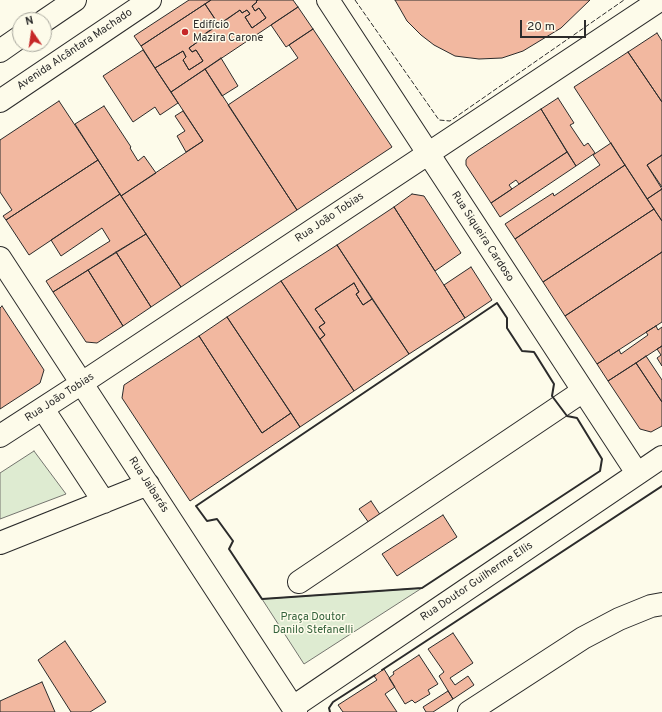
<!DOCTYPE html>
<html>
<head>
<meta charset="utf-8">
<style>
	body { margin:0 }
	#map { position:relative; width:662px; height:712px; overflow:hidden; background:#fdfbea; font-family:Overpass,sans-serif }
	canvas { display:block }
	.north { position:absolute; left:12px; top:12px; width:40px; height:40px; box-sizing:border-box; background:#fdfbea; border:1px solid #a9a89e; border-radius:50%; rotate:347deg; font-size:11px; font-weight:700; line-height:16px; text-align:center; color:#2b2b2b }
	.north::after { content:''; display:block; margin:auto; width:14px; height:18px; background:#c62828; clip-path:polygon(50% 0,100% 100%,50% 72%,0 100%) }
	.scale { position:absolute; left:520px; top:20px; width:66px; height:18px; box-sizing:border-box; border:2px solid #2b2b2b; border-top:0; padding-left:5px; font-size:12px; line-height:14px; white-space:nowrap; color:#2b2b2b; -webkit-text-stroke:3px #fdfbea; paint-order:stroke }
</style>
</head>
<body>
<div id="map">
<canvas width="662" height="712"></canvas>
<div class="north">N</div>
<div class="scale">20 m</div>
</div>
<script>
const g = document.querySelector('canvas').getContext('2d');
g.lineJoin = 'round';
function fillPath(path, color) {
  g.fillStyle = color;
  g.fill(path, 'evenodd');
}
function poly(rows) {
  const path = new Path2D();
  for (const r of rows) {
    path.moveTo(r[0], r[1]);
    for (let i = 2; i < r.length; i += 2) path.lineTo(r[i], r[i + 1]);
  }
  return path;
}
function trace(path, color, width, dash) {
  g.strokeStyle = color;
  g.lineWidth = width;
  g.lineCap = dash ? 'butt' : 'round';
  g.setLineDash(dash || []);
  g.stroke(path);
}
function label(font, color, halo, rows, align = 'center') {
  g.font = font + ' Overpass,sans-serif';
  g.lineWidth = 3;
  g.setLineDash([]);
  g.textBaseline = 'middle';
  g.strokeStyle = halo;
  g.fillStyle = color;
  for (const [text, x, y, turn = 0] of rows) {
    g.save();
    g.translate(x, y);
    g.rotate((+turn || 0) * Math.PI / 180);
    g.textAlign = isNaN(turn) ? turn : align;
    if (halo) g.strokeText(text, 0, 0);
    g.fillText(text, 0, 0);
    g.restore();
  }
}
const green = poly([
	[34,451,66,494,0,519,0,473,34,451],
	[422,588,304,664,262,599,422,588]
]);
const building = poly([
	[189,0,211,0,141,46,134,36,189,0],
	[211,0,258,0,256,1,257,2,252,6,255,11,259,8,266,18,252,28,245,17,250,14,247,10,242,13,240,10,219,25,205,4,211,0],
	[258,0,293,0,298,7,171,92,155,68,183,51,186,57,183,60,189,70,203,61,196,50,192,52,189,48,199,41,197,39,240,10,242,13,247,10,250,14,245,17,252,28,266,18,259,8,255,11,252,6,257,2,256,1,258,0],
	[395,0,590,0,561,28,523,51,502,58,479,59,455,56,434,45,421,35,407,21,395,0],
	[205,4,219,25,197,39,199,41,189,48,192,52,196,50,203,61,189,70,183,60,186,57,183,51,155,68,141,46,205,4],
	[298,7,313,29,286,47,271,25,298,7],
	[313,29,392,147,297,210,228,105,298,58,289,45,313,29],
	[657,33,662,41,662,102,628,52,657,33],
	[143,50,178,103,160,115,155,107,133,122,103,76,143,50],
	[628,52,662,102,662,155,647,165,662,189,647,199,574,87,628,52],
	[221,58,238,86,222,96,205,69,221,58],
	[205,69,297,210,181,287,121,196,203,141,171,92,205,69],
	[558,98,574,123,570,125,584,146,588,143,595,153,576,166,541,109,558,98],
	[59,101,98,160,6,220,3,216,12,210,0,192,0,140,59,101],
	[104,106,131,147,130,148,138,161,144,156,156,173,121,196,75,124,104,106],
	[541,109,567,152,519,184,516,180,509,185,512,189,491,203,466,165,466,160,468,157,541,109],
	[183,111,203,141,186,152,177,136,185,131,175,116,183,111],
	[611,143,625,165,515,239,505,224,553,193,554,196,600,165,593,155,611,143],
	[567,152,576,166,500,217,491,203,567,152],
	[662,155,662,187,647,165,662,155],
	[98,160,120,194,29,255,6,220,98,160],
	[625,165,654,209,543,282,515,239,625,165],
	[662,189,662,221,647,199,662,189],
	[120,194,146,234,53,292,46,281,110,241,102,228,61,256,51,240,120,194],
	[412,194,424,196,461,253,435,271,394,207,412,194],
	[394,207,465,318,409,354,337,245,394,207],
	[654,209,662,221,662,252,565,316,543,282,654,209],
	[146,234,181,287,151,307,116,252,146,234],
	[337,245,372,299,363,305,356,294,359,292,354,283,315,309,325,323,319,327,325,335,320,339,281,281,337,245],
	[116,252,151,307,123,326,88,270,116,252],
	[662,252,662,322,597,364,565,316,662,252],
	[471,267,492,300,465,318,444,285,471,267],
	[88,270,123,326,97,343,86,342,53,292,88,270],
	[281,281,354,391,300,427,227,317,281,281],
	[354,283,359,292,356,294,363,305,372,299,409,354,354,391,320,339,325,335,319,327,325,323,315,309,354,283],
	[2,306,44,370,40,383,0,409,0,308,2,306],
	[227,317,291,413,262,433,199,336,227,317],
	[656,326,658,330,662,327,662,346,608,381,597,364,619,350,621,354,648,335,646,332,656,326],
	[199,336,262,433,291,413,300,427,190,501,122,398,124,385,199,336],
	[662,346,662,366,657,358,661,355,657,349,662,346],
	[646,356,662,380,662,402,636,363,646,356],
	[636,363,662,402,662,426,651,432,640,429,608,381,636,363],
	[371,501,381,516,369,523,359,509,371,501],
	[443,515,457,537,397,576,382,554,443,515],
	[453,633,473,663,450,678,455,685,468,676,474,685,453,699,439,676,444,672,428,649,453,633],
	[65,641,106,702,90,712,71,712,38,660,65,641],
	[419,655,438,684,428,690,430,694,415,703,412,700,405,704,389,678,394,674,393,672,419,655],
	[384,669,395,687,385,694,397,712,343,712,338,705,377,680,374,676,384,669],
	[42,682,55,712,0,712,0,701,42,682],
	[448,691,453,699,433,712,426,712,423,707,448,691]
]);
const minor = poly([
	[328,0,637,473],
	[0,258,296,712],
	[43,409,104,502],
	[0,436,82,383,660,0],
	[0,543,148,484],
	[299,582,583,391],
	[293,707,662,457],
	[469,712,583,638,619,619,651,606,662,604]
]);
const major = poly([
	[0,101,150,0]
]);
const highway = poly([
	[44,21,75,0],
	[0,51,20,37]
]);
const fence = poly([
	[355,0,439,120,450,121,624,0]
]);
const wall = poly([
	[497,303,507,318,507,328,522,351,534,352,554,384,552,396,567,416,577,418,602,459,600,471,422,588,262,599,229,549,233,541,217,519,207,521,196,506,497,303],
	[382,670,662,486],
	[330,712,329,708,333,702,375,675]
]);
const markers = [
	[185,32,4,"#c62828"]
];
const poiNames = [
	["Edifício",193,26],
	["Mazira Carone",193,39]
];
const streetNames = [
	["Avenida Alcântara Machado",75,50,-34],
	["Rua João Tobias",330,218,-34],
	["Rua Siqueira Cardoso",482,237,57],
	["Rua João Tobias",60,398,-33],
	["Rua Jaibarás",148,485,57],
	["Rua Doutor Guilherme Ellis",477,582,-34]
];
const parkNames = [
	["Praça Doutor",313,618],
	["Danilo Stefanelli",313,631]
];
fillPath(green, '#deebd1');
trace(green, '#74746e', 1);
fillPath(building, '#f2b8a0');
trace(building, '#2b2b2b', 1);
trace(minor, '#2b2b2b', 24);
trace(major, '#2b2b2b', 24);
trace(highway, '#2b2b2b', 24);
trace(minor, '#fdfbea', 22);
trace(major, '#fdfbea', 22);
trace(highway, '#fdfbea', 22);
trace(fence, '#2b2b2b', 1, [5, 2]);
trace(wall, '#2b2b2b', 2);
for (const [x, y, r, color] of markers) {
  const dot = new Path2D();
  dot.arc(x, y, r, 0, 2 * Math.PI);
  g.fillStyle = color;
  g.fill(dot);
  trace(dot, '#fdfbea', 1.5);
}
label('11px', '#2b2b2b', '#fdfbea', poiNames, 'left');
label('11px', '#2b2b2b', '#fdfbea', streetNames);
label('11px', '#34623c', '#fdfbea', parkNames);
</script>
</body>
</html>
